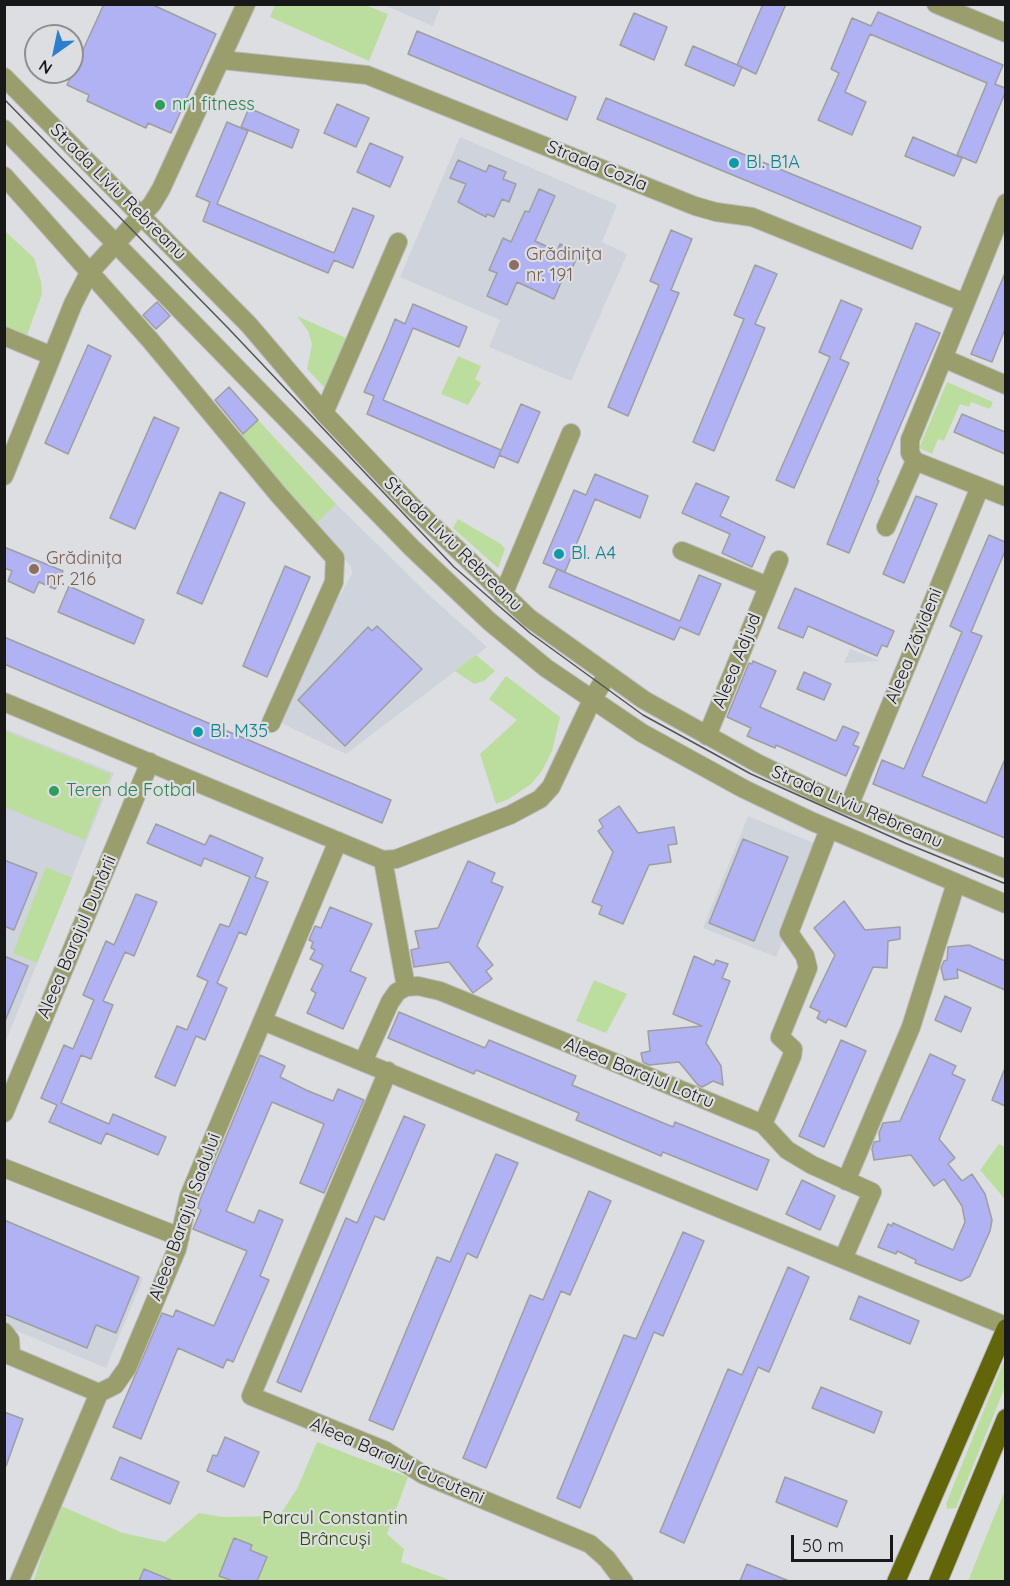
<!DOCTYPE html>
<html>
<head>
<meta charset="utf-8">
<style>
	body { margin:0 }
	#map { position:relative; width:1010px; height:1586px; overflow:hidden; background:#dddee1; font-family:Quicksand,sans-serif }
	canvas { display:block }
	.frame { position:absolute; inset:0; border:6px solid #181819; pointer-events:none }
	.north { position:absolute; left:24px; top:24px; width:60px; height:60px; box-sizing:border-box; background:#dddee1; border:2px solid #8e8f91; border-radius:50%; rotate:213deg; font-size:16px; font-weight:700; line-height:24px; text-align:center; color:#181819 }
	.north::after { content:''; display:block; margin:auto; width:21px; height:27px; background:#2d7fce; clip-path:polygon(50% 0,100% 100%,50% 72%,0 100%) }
	.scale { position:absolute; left:791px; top:1535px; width:102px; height:27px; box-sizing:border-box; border:3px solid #181819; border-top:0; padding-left:8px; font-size:18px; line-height:21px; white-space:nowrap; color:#181819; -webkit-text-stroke:4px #dddee1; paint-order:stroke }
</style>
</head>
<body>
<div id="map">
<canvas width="1010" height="1586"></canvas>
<div class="frame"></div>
<div class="north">N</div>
<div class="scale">50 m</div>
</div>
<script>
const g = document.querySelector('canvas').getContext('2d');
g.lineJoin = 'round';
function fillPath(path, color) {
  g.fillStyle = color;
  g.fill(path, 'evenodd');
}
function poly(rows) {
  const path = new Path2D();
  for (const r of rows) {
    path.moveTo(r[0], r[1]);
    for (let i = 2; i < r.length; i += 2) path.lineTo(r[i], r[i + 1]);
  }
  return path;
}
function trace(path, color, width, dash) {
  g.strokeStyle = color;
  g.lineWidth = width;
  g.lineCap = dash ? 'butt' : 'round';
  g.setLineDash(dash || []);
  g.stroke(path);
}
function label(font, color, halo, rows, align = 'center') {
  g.font = font + ' Quicksand,sans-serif';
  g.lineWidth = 4.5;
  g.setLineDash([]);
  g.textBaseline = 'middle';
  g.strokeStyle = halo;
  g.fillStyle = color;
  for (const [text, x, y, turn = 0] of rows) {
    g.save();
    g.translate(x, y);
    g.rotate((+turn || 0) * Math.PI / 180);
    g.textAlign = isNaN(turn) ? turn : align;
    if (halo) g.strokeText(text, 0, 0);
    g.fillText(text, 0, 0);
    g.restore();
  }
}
const built = poly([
	[384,5,441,5,433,26],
	[460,137,617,205,602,242,627,254,571,381,489,347,500,320,400,277],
	[336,504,429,595,487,647,346,754,279,722,328,616,352,574,351,566,313,527],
	[850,649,880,661,844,663],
	[5,729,114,773,5,1043],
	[748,816,821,846,776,957,703,928],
	[4,1220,143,1278,106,1368,5,1326]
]);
const green = poly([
	[275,5,365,5,388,14,369,61,270,17],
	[4,230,34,258,41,281,42,294,26,338,5,329],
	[297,316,346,338,325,388,307,369,312,344,308,331],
	[458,356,481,366,475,379,481,383,468,405,441,394],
	[947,382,993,402,990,409,971,402,969,407,960,404,944,441,938,439,932,454,919,448],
	[258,420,336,504,313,527,236,440],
	[458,519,501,544,505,549,498,568,453,528],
	[476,655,495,671,484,681,474,684,455,671],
	[506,676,560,717,552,751,542,771,531,784,509,799,496,804,480,754,517,720,489,699],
	[5,731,111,774,85,840,5,807],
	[46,867,72,878,37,963,13,953],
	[594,980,627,994,606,1033,576,1021],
	[999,1144,1005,1147,1004,1198,980,1170],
	[1005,1358,1005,1387,956,1508,947,1509,946,1504],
	[317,1442,408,1477,387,1534,404,1549,401,1562,452,1581,257,1581,267,1557,250,1550,252,1545,235,1538,219,1576,233,1581,175,1581,144,1570,139,1581,33,1582,59,1505,123,1533,165,1542,199,1513,223,1517,279,1516,297,1489],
	[1005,1490,1005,1581,968,1581]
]);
const building = poly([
	[104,4,151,4,216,34,171,133,148,123,146,128,87,101,89,95,67,85,104,4],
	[763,4,786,4,756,74,737,65,763,4],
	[878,12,1003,65,995,84,1005,88,1005,93,976,163,957,155,987,83,870,34,845,92,866,102,852,135,818,120,839,73,831,69,852,18,871,26,878,12],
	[634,13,667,27,654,60,620,45,634,13],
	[417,31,576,97,567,120,408,54,417,31],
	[693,46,742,67,734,86,685,65,693,46],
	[606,98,921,227,912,249,597,119,606,98],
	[337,104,369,118,356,147,324,133,337,104],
	[249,108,299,130,292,148,241,127,249,108],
	[227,122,248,131,217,204,334,253,353,208,374,216,353,268,334,260,328,273,203,221,210,202,196,196,227,122],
	[913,137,962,158,954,176,905,156,913,137],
	[370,143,403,157,390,187,357,172,370,143],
	[458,160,486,172,489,165,506,172,503,179,516,184,509,202,502,199,494,217,487,214,486,217,458,202,466,184,450,178,458,160],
	[539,189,555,196,535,241,557,251,560,244,579,253,568,277,564,275,554,299,517,282,507,305,487,296,497,273,489,270,503,238,511,242,525,211,529,212,539,189],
	[671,230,692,239,671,290,679,293,628,416,608,407,659,285,650,281,671,230],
	[755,265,777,274,755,324,765,328,714,451,693,442,744,319,734,315,755,265],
	[1005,273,1005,329,992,362,971,354,1005,273],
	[841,300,862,309,840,359,849,363,794,488,776,480,830,357,819,352,841,300],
	[157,302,170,316,156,329,143,315,157,302],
	[413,304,467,327,459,347,413,328,383,400,501,450,494,468,367,414,374,396,364,392,388,337,395,319,405,324,413,304],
	[916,323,940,333,877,480,879,481,849,553,827,544,916,323],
	[88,345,111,356,68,454,45,443,88,345],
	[229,387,258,420,243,434,215,400,229,387],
	[521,404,540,412,518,463,499,455,521,404],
	[962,414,1005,432,1005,454,954,432,962,414],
	[154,417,179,428,135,529,110,518,154,417],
	[595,474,648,496,640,518,595,499,565,572,543,563,574,490,586,495,595,474],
	[696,483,729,497,720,516,765,537,752,567,722,553,730,534,682,513,696,483],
	[220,492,245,503,202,604,177,593,220,492],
	[916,496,937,504,904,583,883,574,916,496],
	[989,535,1005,542,1005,551,971,632,982,636,922,776,986,803,1005,759,1005,838,873,784,882,760,904,769,962,632,950,626,989,535],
	[4,547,63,571,55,589,39,582,34,593,8,581,12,571,4,568,4,547],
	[285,566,310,577,267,677,243,666,285,566],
	[557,569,680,621,699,575,721,584,699,635,680,627,674,640,549,587,557,569],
	[69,586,144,620,134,644,58,612,69,586],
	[795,588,894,631,887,647,882,645,877,656,808,626,803,638,778,628,795,588],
	[377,626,422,669,345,746,298,700,368,627,372,631,377,626],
	[4,637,391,800,382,823,4,664,4,637],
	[753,661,776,671,760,707,836,741,843,726,859,733,853,745,859,747,846,776,776,745,775,748,747,736,751,728,727,717,749,663,752,664,753,661],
	[804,672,831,684,824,700,797,689,804,672],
	[619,806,638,833,674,827,677,844,668,845,671,862,649,865,623,924,599,914,602,906,592,902,613,852,598,831,603,827,599,820,619,806],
	[156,824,205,845,210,835,263,858,255,877,268,882,246,935,239,932,217,983,227,988,205,1040,196,1036,175,1086,155,1077,177,1026,187,1030,208,981,197,976,220,924,229,927,250,877,204,858,201,866,147,843,156,824],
	[743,839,788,857,754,941,709,923,743,839],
	[4,860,37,873,14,930,4,926,4,860],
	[468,861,495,873,491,882,503,887,477,946,493,965,486,971,492,979,473,993,449,962,414,967,411,950,419,948,415,931,438,928,468,861],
	[136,894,157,902,134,956,125,952,103,1001,113,1005,91,1059,81,1055,61,1103,109,1124,113,1114,166,1137,158,1155,106,1133,101,1144,49,1122,57,1105,41,1098,64,1045,73,1049,94,1000,83,995,106,941,114,945,136,894],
	[844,901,865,930,900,927,900,939,888,941,887,968,873,967,846,1027,828,1019,826,1023,817,1018,820,1012,810,1007,835,955,814,928,844,901],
	[330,907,372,924,350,971,366,978,343,1029,307,1013,316,993,311,990,323,965,310,959,315,950,311,948,313,942,309,940,315,926,321,928,330,907],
	[969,945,1005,961,1005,990,957,969,958,978,944,980,941,968,944,961,947,960,948,947,969,945],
	[4,956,28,966,5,1021,4,1021,4,956],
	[694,956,714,965,716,960,728,964,722,978,730,981,706,1043,721,1066,723,1085,713,1081,702,1087,698,1085,679,1062,649,1065,643,1062,641,1053,650,1051,648,1031,702,1026,673,1014,694,956],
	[945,996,971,1008,961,1032,935,1020,945,996],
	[399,1012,485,1048,489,1040,576,1076,572,1085,673,1127,675,1122,769,1160,757,1190,663,1152,661,1156,576,1120,579,1113,476,1070,474,1074,388,1038,399,1012],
	[841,1040,866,1051,824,1147,799,1136,841,1040],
	[930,1054,956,1066,952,1074,965,1080,939,1139,955,1158,948,1164,962,1181,972,1174,985,1194,992,1220,990,1231,970,1276,961,1281,915,1263,916,1260,897,1251,896,1254,878,1247,888,1224,892,1226,893,1223,953,1250,965,1222,962,1206,944,1179,934,1186,911,1155,874,1160,872,1149,874,1142,880,1141,879,1133,883,1123,900,1121,930,1054],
	[260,1055,285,1066,280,1077,306,1090,333,1101,338,1089,364,1100,324,1193,300,1183,324,1124,272,1102,226,1211,254,1223,259,1210,283,1220,260,1276,269,1280,233,1362,227,1359,223,1368,178,1348,141,1439,113,1427,162,1313,173,1317,176,1310,214,1326,247,1251,193,1229,201,1210,198,1208,200,1200,260,1055],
	[1005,1068,1005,1106,992,1100,1005,1068],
	[404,1116,425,1125,384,1220,375,1216,301,1392,277,1382,346,1218,357,1223,404,1116],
	[496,1154,518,1163,477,1258,467,1253,393,1430,369,1420,437,1257,450,1262,496,1154],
	[802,1180,835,1196,820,1230,786,1214,802,1180],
	[589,1191,611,1201,570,1295,561,1291,486,1468,463,1458,530,1295,543,1300,589,1191],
	[4,1220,139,1277,116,1333,96,1325,87,1348,4,1314,4,1220],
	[683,1232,704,1241,663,1336,654,1332,580,1508,557,1498,624,1335,636,1339,683,1232],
	[788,1267,809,1277,769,1372,758,1367,684,1543,660,1532,728,1369,742,1375,788,1267],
	[859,1296,919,1321,910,1344,850,1319,859,1296],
	[821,1387,882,1412,874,1433,812,1408,821,1387],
	[4,1412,23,1419,6,1466,4,1466,4,1412],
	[225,1437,259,1452,244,1487,207,1471,213,1455,217,1456,225,1437],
	[120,1457,179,1482,170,1504,111,1479,120,1457],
	[785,1477,847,1501,837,1527,776,1502,785,1477],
	[234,1538,252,1545,250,1550,267,1557,257,1581,233,1581,219,1576,234,1538],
	[747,1564,789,1581,740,1581,747,1564],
	[144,1569,173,1581,139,1581,144,1569]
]);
const minor = poly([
	[936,4,1006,33],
	[222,60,367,75,695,206,716,212,752,217,965,303],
	[4,77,249,325,324,413,412,506,529,618,644,700,757,763,825,796,1006,869],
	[4,129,412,548,489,621,546,668,642,733,744,789,811,821,1006,904],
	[4,176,151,341,278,494,335,558,334,582,271,723],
	[4,336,52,356],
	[943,358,1006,385],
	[324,413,398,242],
	[915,461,910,453,910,440,1006,203],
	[915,461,1006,497],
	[4,476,73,304,89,273,152,204,161,189,246,4],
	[886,527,915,461],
	[682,551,768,586],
	[503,595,571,433],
	[4,702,383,860,396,859,510,815,540,799,551,787,592,700,607,675],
	[707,736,779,560],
	[849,806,980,487],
	[383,860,406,987],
	[263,1021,1006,1326],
	[363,1062,390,1002,397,992,406,987,418,986,440,991,599,1056,763,1124,787,1150,812,1165,872,1192,843,1259],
	[388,1071,251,1396,384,1450,424,1475,590,1544,607,1559,624,1582],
	[4,1113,150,762],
	[763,1124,792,1056,793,1049,780,1037,808,968,805,956,789,933,829,829],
	[4,1168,180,1237],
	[846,1181,911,1027,956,883],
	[4,1332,10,1340,11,1356],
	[4,1353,99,1393],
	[19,1582,99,1393,115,1385,127,1368,177,1249,189,1196,338,841]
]);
const major = poly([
	[896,1582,1006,1328],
	[938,1582,1006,1418]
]);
const tram = poly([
	[4,99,228,328,454,567,530,633,643,715,751,774,905,843,1006,884]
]);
const markers = [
	[160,105,6,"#2e9e5b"],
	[734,163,6,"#0f9aa8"],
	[514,265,6,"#8d6e63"],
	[559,554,6,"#0f9aa8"],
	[34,569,6,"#8d6e63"],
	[198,732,6,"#0f9aa8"],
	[54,791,6,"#2e9e5b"]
];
const leisureNames = [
	["nr1 fitness",172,105],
	["Teren de Fotbal",66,791]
];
const cultureNames = [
	["Bl. B1A",746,163],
	["Bl. A4",571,554],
	["Bl. M35",210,732]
];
const streetNames = [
	["Strada Cozla",597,166,22],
	["Strada Liviu Rebreanu",118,192,45],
	["Strada Liviu Rebreanu",453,544,44],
	["Aleea Zăvideni",914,646,-68],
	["Aleea Adjud",737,661,-68],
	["Strada Liviu Rebreanu",857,807,23],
	["Aleea Barajul Dunării",77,937,-67],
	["Aleea Barajul Lotru",639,1073,22],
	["Aleea Barajul Sadului",185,1217,-70],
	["Aleea Barajul Cucuteni",397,1461,24]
];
const educationNames = [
	["Grădinița",526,255],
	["nr. 191",526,276],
	["Grădinița",46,559],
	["nr. 216",46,580]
];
const parkNames = [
	["Parcul Constantin",335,1519],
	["Brâncuși",335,1540]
];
fillPath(built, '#ced3dc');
fillPath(green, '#bbde9f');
fillPath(building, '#b1b2f4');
trace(building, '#9e9ea0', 1.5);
trace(minor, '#bababd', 20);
trace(major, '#bababd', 20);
trace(minor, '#999e6c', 18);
trace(major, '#62650a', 18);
trace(tram, '#535354', 1.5);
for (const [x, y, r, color] of markers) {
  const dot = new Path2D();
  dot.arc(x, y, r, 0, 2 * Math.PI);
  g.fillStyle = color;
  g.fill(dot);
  trace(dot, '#dddee1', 2);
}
label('18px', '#27864d', '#dddee1', leisureNames, 'left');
label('18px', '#0d838f', '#dddee1', cultureNames, 'left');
label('18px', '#181819', '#dddee1', streetNames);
label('18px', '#785e54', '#dddee1', educationNames, 'left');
label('18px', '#2e4c07', '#dddee1', parkNames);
</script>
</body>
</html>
